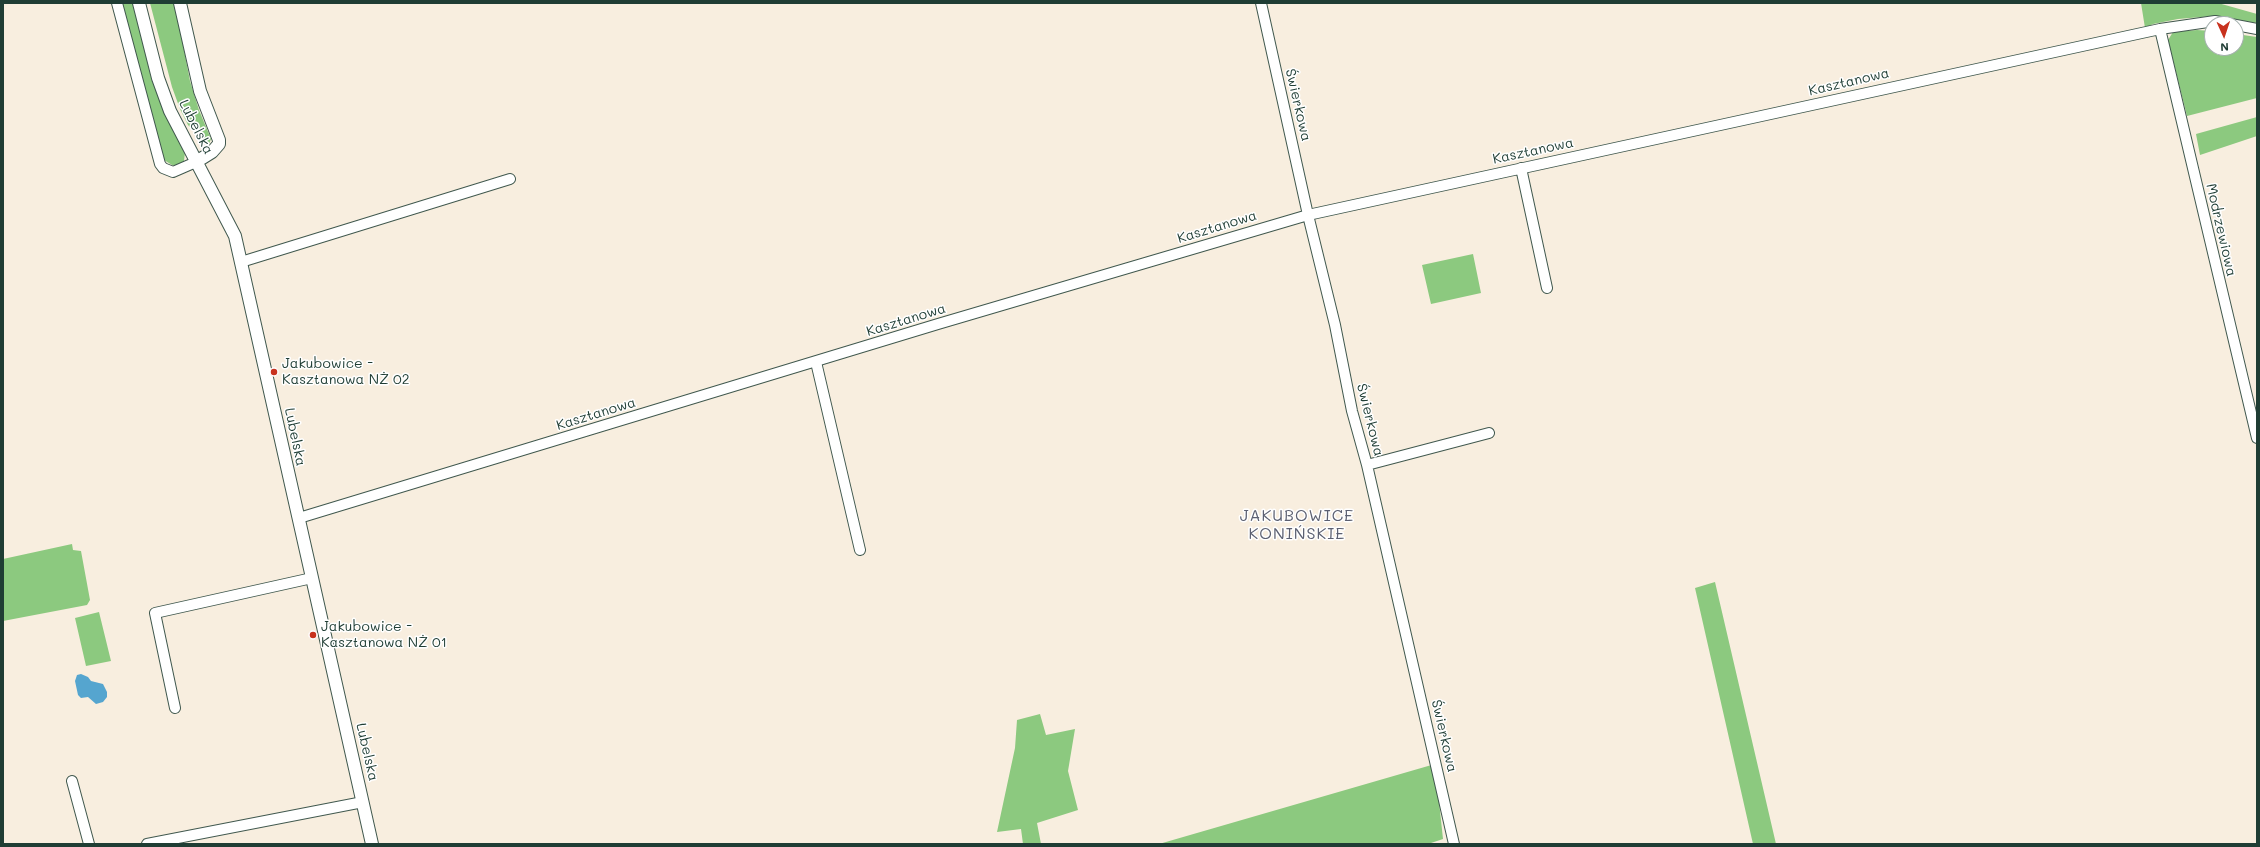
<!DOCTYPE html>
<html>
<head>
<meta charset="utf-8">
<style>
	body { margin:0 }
	#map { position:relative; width:2260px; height:847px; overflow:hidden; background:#f8eedf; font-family:Mali,sans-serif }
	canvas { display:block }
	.frame { position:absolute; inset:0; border:4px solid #1f3d34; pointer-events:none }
	.north { position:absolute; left:2204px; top:16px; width:40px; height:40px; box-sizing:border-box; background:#fff; border:1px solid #a5b1ae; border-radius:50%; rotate:177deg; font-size:11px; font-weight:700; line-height:16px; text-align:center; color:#1f3d34 }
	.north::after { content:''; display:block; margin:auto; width:14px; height:18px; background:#c8321e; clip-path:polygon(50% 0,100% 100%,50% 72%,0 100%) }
</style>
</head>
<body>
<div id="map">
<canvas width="2260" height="847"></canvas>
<div class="frame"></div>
<div class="north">N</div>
</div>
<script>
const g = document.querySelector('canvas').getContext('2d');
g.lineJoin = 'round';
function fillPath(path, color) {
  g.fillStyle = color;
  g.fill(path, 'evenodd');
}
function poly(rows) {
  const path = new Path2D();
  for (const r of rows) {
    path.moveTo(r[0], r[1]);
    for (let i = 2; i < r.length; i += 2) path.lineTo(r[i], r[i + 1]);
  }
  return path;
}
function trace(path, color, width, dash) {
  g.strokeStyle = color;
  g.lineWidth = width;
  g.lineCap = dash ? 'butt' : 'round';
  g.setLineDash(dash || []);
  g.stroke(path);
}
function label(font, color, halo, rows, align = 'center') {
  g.font = font + ' Mali,sans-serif';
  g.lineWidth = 3;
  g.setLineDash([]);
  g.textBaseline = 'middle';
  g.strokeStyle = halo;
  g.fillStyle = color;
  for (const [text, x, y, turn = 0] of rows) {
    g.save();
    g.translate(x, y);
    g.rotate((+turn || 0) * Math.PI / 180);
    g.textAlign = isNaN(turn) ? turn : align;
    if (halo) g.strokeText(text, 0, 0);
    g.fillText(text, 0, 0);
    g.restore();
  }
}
const green = poly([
	[120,3,133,3,152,81,165,112,185,152,184,161,180,165,172,165,164,160],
	[150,3,175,3,190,81,199,110,211,139,209,144,205,143,188,125,180,109,172,87],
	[2141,3,2218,3,2257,14,2257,23,2213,16,2178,19,2153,24,2145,28],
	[2197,30,2212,31,2212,48,2236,48,2236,34,2257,37,2257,98,2187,116,2168,40,2173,32],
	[2257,117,2257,136,2200,155,2196,134],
	[1473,254,1481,293,1431,304,1422,265],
	[72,544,73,550,81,551,90,600,87,605,3,621,3,559],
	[1715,582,1776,844,1753,844,1695,588],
	[99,612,111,661,86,666,75,618],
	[1040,714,1046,735,1075,729,1068,771,1078,810,1037,823,1041,844,1023,844,1021,829,997,832,1015,748,1017,720],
	[1435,764,1443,839,1428,844,1159,844]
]);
const water = poly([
	[81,674,88,677,91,681,103,684,107,692,107,697,103,702,96,704,88,697,81,698,78,695,75,681,77,675]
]);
const minor = poly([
	[117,3,160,164,163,168,173,172,196,162],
	[1261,3,1308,215,1335,325,1352,411,1367,465,1454,844],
	[2160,29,2257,438],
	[1521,168,1547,288],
	[241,262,510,179],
	[816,362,860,550],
	[1367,465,1489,433],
	[299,518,938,324,1308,215,2160,29,2215,21,2257,29],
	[175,708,155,613,312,578],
	[72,781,89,844],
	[147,844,363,802]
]);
const tertiary = poly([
	[139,3,158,78,170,111,235,236,372,844],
	[180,3,200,91,219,140,219,144,212,152,196,162]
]);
const markers = [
	[274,372,4,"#c8321e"],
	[313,635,4,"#c8321e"]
];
const streetNames = [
	["Kasztanowa",1849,82,-13],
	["Świerkowa",1298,105,77],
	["Lubelska",196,127,63],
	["Kasztanowa",1533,151,-12],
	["Kasztanowa",1217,227,-17],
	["Modrzewiowa",2221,230,77],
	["Kasztanowa",906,320,-17],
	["Kasztanowa",596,414,-17],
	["Świerkowa",1370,420,76],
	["Lubelska",295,437,78],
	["Świerkowa",1444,736,77],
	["Lubelska",367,752,77]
];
const poiNames = [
	["Jakubowice -",282,364],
	["Kasztanowa NŻ 02",282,380],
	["Jakubowice -",321,627],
	["Kasztanowa NŻ 01",321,643]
];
const quarterNames = [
	["JAKUBOWICE",1297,516],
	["KONIŃSKIE",1297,534]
];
fillPath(green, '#8cc97f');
fillPath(water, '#55a5cf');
trace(minor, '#40584e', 12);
trace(tertiary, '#40584e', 14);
trace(minor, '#fff', 10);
trace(tertiary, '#fff', 12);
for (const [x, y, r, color] of markers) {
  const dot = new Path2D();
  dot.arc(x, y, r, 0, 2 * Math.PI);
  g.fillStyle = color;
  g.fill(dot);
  trace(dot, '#fff', 1.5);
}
label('14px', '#1f3d34', '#fff', streetNames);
label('14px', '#1f3d34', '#fff', poiNames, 'left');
g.letterSpacing = '1px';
label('16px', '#5c6071', '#fff', quarterNames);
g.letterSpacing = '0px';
</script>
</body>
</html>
